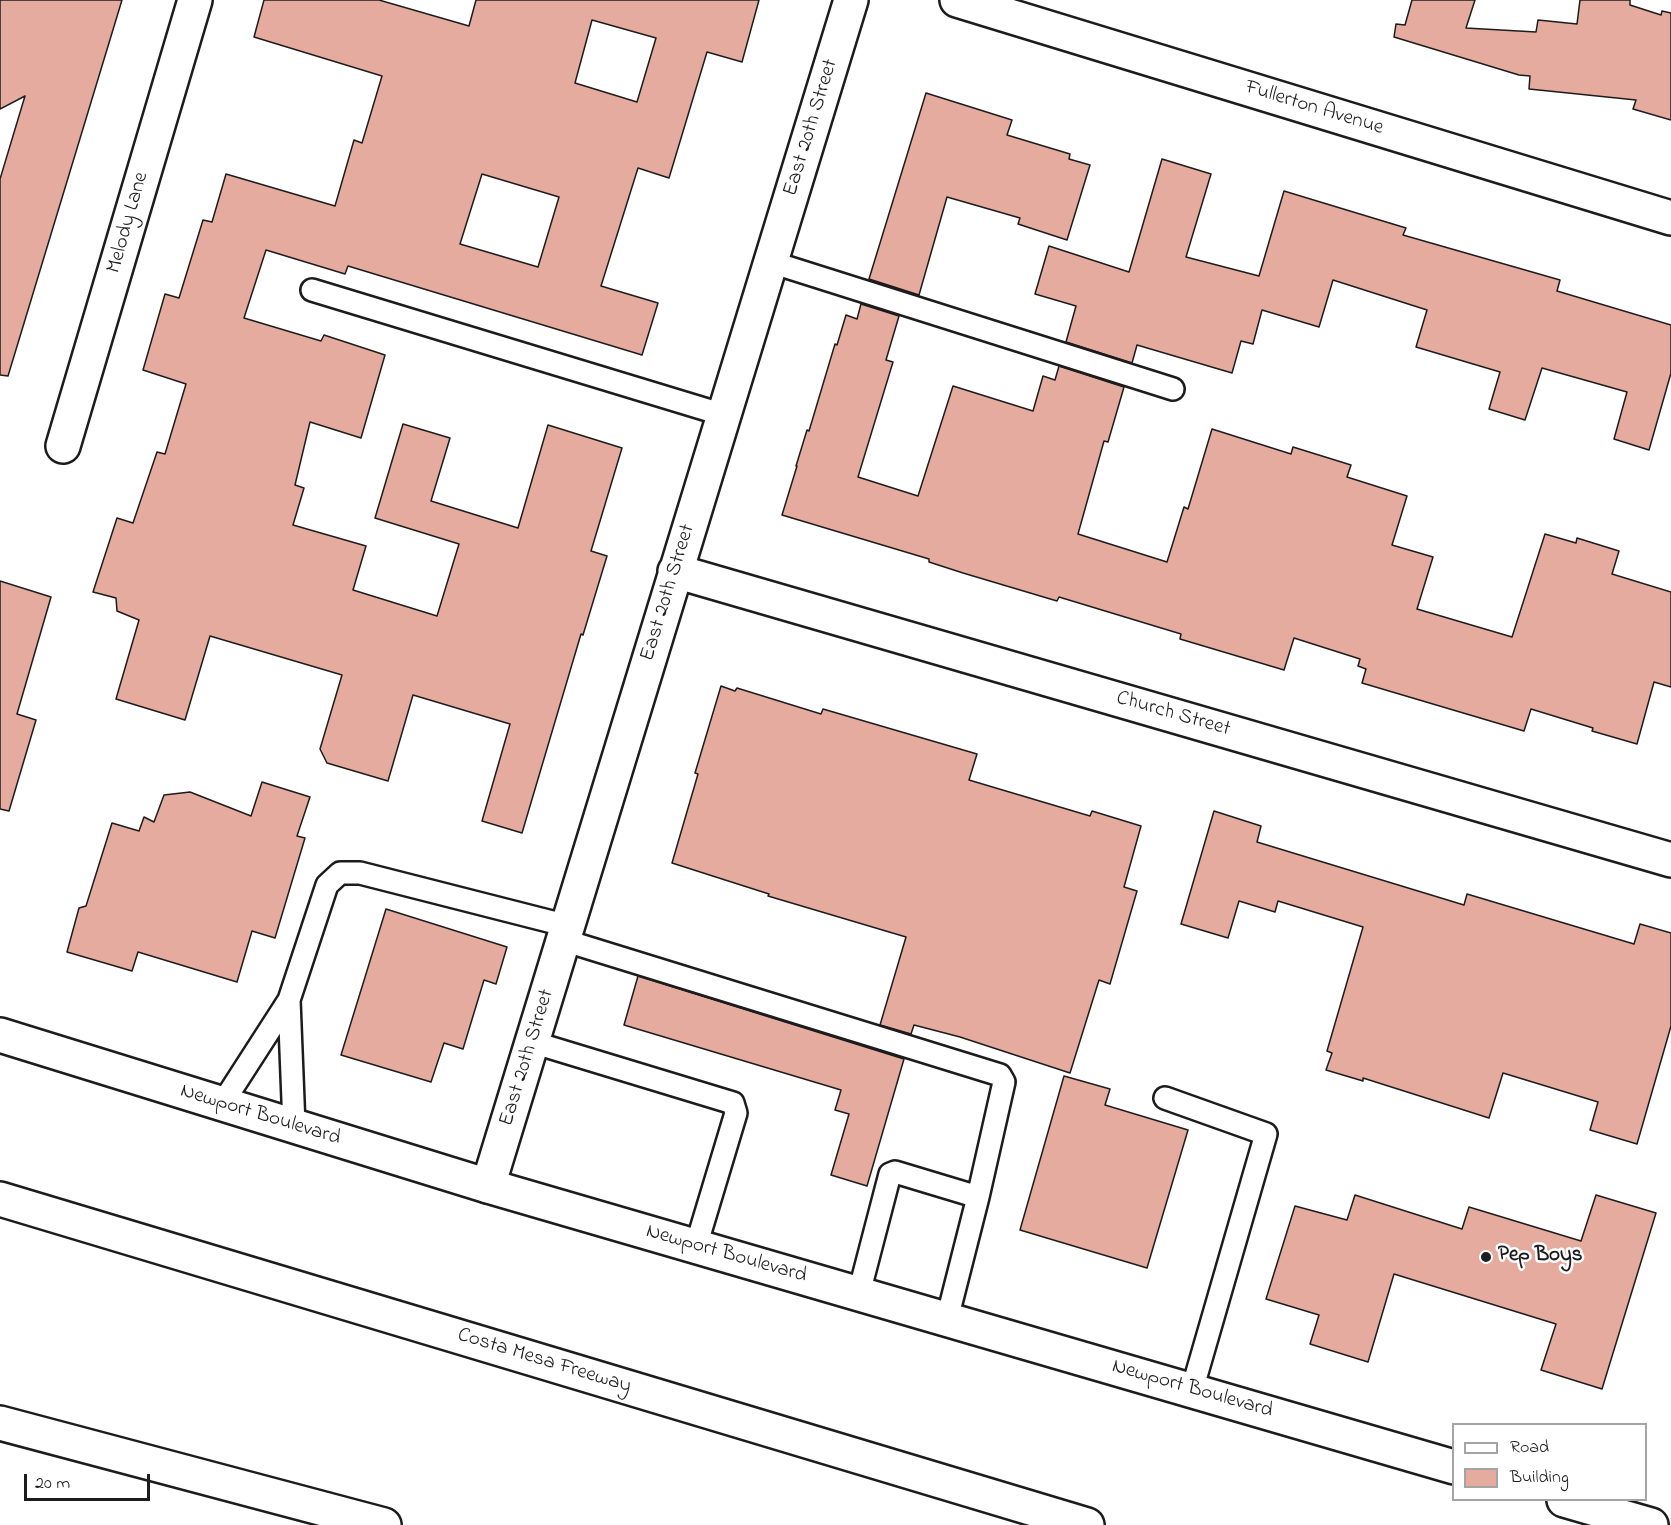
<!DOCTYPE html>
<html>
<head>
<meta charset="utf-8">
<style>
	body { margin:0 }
	#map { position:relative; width:1671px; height:1525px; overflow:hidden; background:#fff; font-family:"Indie Flower",sans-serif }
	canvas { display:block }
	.legend { position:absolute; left:1452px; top:1423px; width:195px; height:78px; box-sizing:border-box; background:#fff; border:2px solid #a4a4a4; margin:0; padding:8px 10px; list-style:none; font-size:18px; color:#1c1c1c }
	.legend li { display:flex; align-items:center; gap:12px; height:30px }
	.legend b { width:30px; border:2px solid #a4a4a4 }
	.scale { position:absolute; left:24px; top:1474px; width:126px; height:27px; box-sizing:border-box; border:3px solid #1c1c1c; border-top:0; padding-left:8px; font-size:18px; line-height:21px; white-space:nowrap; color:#1c1c1c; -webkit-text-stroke:4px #fff; paint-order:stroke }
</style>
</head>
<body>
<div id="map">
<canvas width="1671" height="1525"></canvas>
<ul class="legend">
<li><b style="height:8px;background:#fff"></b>Road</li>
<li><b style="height:16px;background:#e5ab9f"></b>Building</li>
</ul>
<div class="scale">20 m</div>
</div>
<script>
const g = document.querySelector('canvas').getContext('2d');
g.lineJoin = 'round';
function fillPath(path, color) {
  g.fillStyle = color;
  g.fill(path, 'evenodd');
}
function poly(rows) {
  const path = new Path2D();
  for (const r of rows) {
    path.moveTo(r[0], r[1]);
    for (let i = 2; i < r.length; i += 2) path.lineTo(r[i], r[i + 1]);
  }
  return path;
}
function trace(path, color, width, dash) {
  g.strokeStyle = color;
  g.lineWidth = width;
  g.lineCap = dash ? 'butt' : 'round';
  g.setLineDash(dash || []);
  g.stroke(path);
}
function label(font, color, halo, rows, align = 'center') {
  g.font = font + ' "Indie Flower",sans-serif';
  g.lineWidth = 5;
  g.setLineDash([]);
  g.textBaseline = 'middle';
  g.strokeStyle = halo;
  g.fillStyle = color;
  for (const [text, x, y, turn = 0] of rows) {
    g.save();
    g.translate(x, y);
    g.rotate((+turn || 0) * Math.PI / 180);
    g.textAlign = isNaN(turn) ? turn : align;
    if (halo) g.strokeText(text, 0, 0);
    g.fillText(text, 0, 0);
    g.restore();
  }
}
const building = poly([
	[0,0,122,0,8,376,0,375,0,179,25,96,0,109,0,0],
	[264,0,379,0,469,26,476,0,759,0,742,62,707,52,669,178,638,168,601,286,658,303,642,355,348,266,345,274,266,250,244,318,321,341,324,335,385,355,361,438,310,422,295,485,304,488,293,525,366,546,353,590,437,616,459,544,375,518,403,424,450,438,431,501,518,528,548,425,622,448,591,551,607,556,583,635,581,634,522,833,482,821,510,724,413,695,388,781,327,763,320,749,342,675,210,636,185,720,116,699,139,620,117,611,116,598,93,592,117,518,133,523,157,452,165,454,186,384,143,370,165,294,179,298,203,220,212,222,226,174,335,206,354,140,362,143,382,76,254,37,264,0],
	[592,20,656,38,637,102,575,83,592,20],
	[482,174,559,197,538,267,460,244,482,174],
	[1412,0,1475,0,1466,28,1536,32,1538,20,1577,24,1580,0,1630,0,1630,5,1661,15,1662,11,1671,13,1671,120,1633,109,1636,100,1529,89,1530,76,1519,75,1394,37,1396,24,1405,25,1412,0],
	[926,93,1012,120,1007,135,1070,154,1069,159,1090,165,1067,240,1018,224,1020,218,947,197,919,295,869,279,926,93],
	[1162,159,1211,174,1186,257,1259,276,1284,191,1406,228,1403,235,1560,280,1557,291,1671,325,1671,373,1649,450,1614,439,1627,392,1542,368,1525,420,1489,409,1500,372,1416,347,1427,310,1333,280,1319,327,1262,310,1253,344,1241,341,1232,373,1137,345,1132,363,1066,342,1076,306,1035,294,1049,246,1129,272,1162,159],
	[861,304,899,316,886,360,893,362,858,477,918,496,953,386,1033,411,1043,376,1055,380,1059,366,1124,387,1108,442,1104,441,1078,534,1167,562,1184,507,1188,509,1212,429,1291,454,1293,447,1351,465,1347,477,1407,496,1392,545,1433,557,1417,609,1512,637,1545,534,1576,543,1577,538,1619,551,1612,574,1671,592,1671,687,1654,682,1637,744,1592,731,1593,728,1531,709,1524,731,1362,683,1366,669,1358,666,1360,659,1294,638,1284,670,1180,639,1181,634,1059,597,1057,601,963,573,929,562,929,559,782,515,797,466,796,466,807,430,809,431,835,344,837,345,846,315,857,319,861,304],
	[0,581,51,597,17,714,36,720,9,811,0,809,0,581],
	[721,686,735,691,737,688,821,714,823,709,977,754,969,780,1090,816,1092,811,1141,826,1124,887,1137,891,1110,984,1099,980,1070,1073,960,1037,914,1025,911,1034,880,1025,906,937,768,896,769,894,672,863,698,774,695,773,721,686],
	[262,782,310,797,297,836,305,838,275,938,252,931,237,982,138,952,132,971,67,952,79,908,86,906,112,823,139,831,144,817,154,822,164,795,190,792,251,816,262,782],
	[1214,811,1261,826,1257,842,1464,905,1467,894,1634,944,1640,924,1671,933,1671,1026,1637,1144,1590,1130,1598,1102,1503,1073,1489,1118,1363,1078,1363,1081,1326,1070,1332,1053,1327,1051,1363,927,1278,901,1275,912,1239,901,1228,938,1181,924,1214,811],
	[386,909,507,947,496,984,484,980,463,1049,444,1043,431,1082,341,1055,386,909],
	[638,976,904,1059,867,1186,831,1175,849,1114,835,1110,841,1090,624,1025,638,976],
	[1064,1076,1110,1089,1105,1105,1188,1130,1147,1268,1020,1230,1064,1076],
	[1355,1195,1462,1229,1469,1207,1581,1241,1596,1195,1656,1213,1602,1389,1541,1370,1556,1324,1394,1274,1368,1362,1310,1344,1319,1315,1266,1299,1295,1206,1347,1220,1355,1195]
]);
const service = poly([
	[771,262,1173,389],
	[312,290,724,415],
	[563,940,1000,1075,1004,1082,978,1197],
	[289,1000,294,1126],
	[532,1042,733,1103,736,1113,696,1246],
	[1165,1098,1266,1134,1192,1390],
	[222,1104,289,1000,327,885,340,873,360,873,568,926],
	[859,1293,890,1174,895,1172,978,1197,947,1319]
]);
const minor = poly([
	[957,0,1671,218],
	[63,446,195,0],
	[675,571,1671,860],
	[488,1186,851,0]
]);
const secondary = poly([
	[0,1035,488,1186,1454,1467],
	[1564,1500,1651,1525]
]);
const motorway = poly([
	[0,1199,1087,1525],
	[0,1423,384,1525]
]);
const markers = [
	[1486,1257,6,"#1c1c1c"]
];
const streetNames = [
	["Fullerton Avenue",1314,109,17],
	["East 20th Street",812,128,-73],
	["Melody Lane",129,223,-74],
	["East 20th Street",669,593,-73],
	["Church Street",1173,715,16],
	["East 20th Street",528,1058,-73],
	["Newport Boulevard",260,1116,17],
	["Newport Boulevard",726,1255,16],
	["Costa Mesa Freeway",544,1362,17],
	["Newport Boulevard",1192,1390,16]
];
const poiNames = [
	["Pep Boys",1498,1257]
];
fillPath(building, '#e5ab9f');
trace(building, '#1c1c1c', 1.5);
trace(service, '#1c1c1c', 26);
trace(minor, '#1c1c1c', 38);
trace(secondary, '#1c1c1c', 38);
trace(motorway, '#1c1c1c', 38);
trace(service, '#fff', 21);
trace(minor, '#fff', 33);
trace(secondary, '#fff', 33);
trace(motorway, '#fff', 33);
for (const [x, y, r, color] of markers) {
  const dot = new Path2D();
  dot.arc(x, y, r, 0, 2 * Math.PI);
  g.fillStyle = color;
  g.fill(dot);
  trace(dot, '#fff', 2);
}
label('21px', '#1c1c1c', '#fff', streetNames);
label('bold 21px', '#1c1c1c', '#fff', poiNames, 'left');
</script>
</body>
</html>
